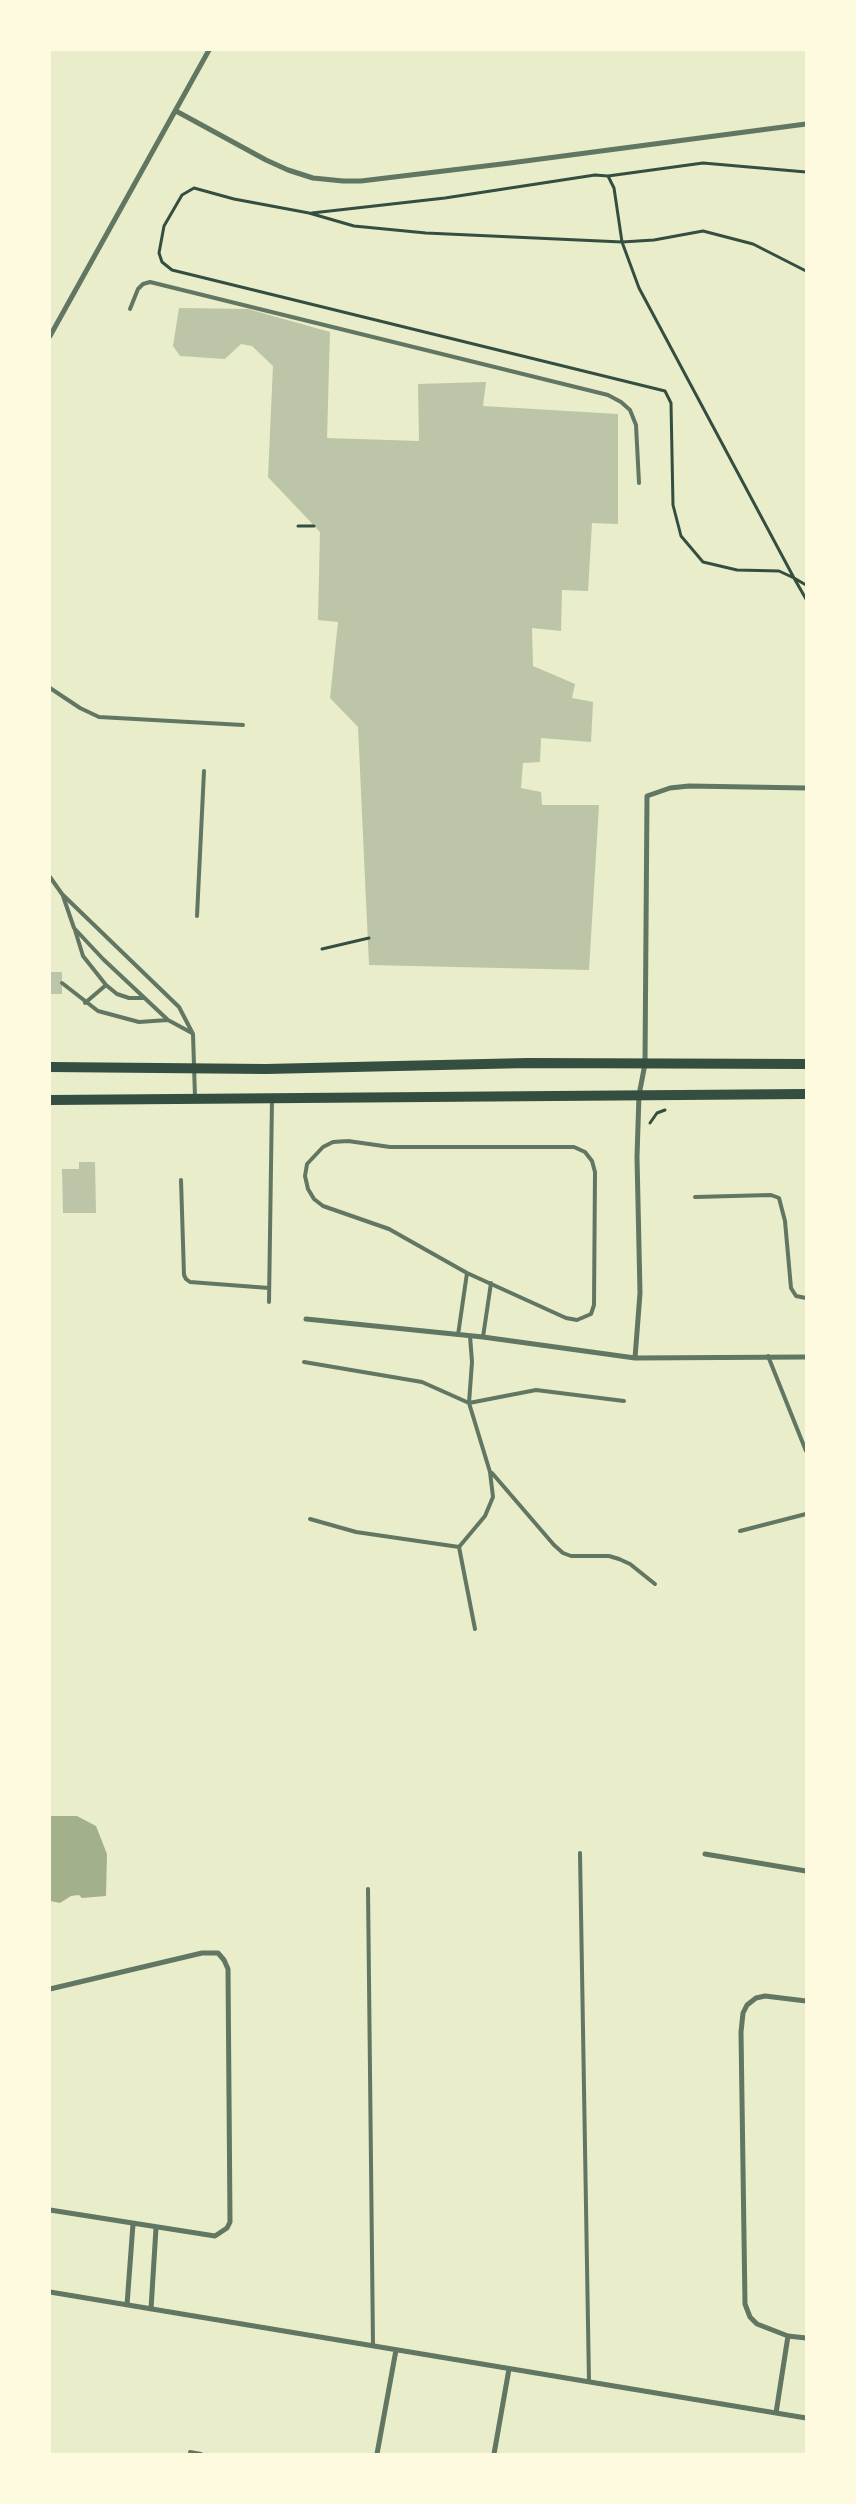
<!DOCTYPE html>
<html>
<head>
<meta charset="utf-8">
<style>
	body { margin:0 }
	#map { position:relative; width:856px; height:2504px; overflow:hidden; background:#e9edc9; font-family:Commissioner,sans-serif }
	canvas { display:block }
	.frame { position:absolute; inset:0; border:51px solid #fefae0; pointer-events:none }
</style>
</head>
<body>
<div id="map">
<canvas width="856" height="2504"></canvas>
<div class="frame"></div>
</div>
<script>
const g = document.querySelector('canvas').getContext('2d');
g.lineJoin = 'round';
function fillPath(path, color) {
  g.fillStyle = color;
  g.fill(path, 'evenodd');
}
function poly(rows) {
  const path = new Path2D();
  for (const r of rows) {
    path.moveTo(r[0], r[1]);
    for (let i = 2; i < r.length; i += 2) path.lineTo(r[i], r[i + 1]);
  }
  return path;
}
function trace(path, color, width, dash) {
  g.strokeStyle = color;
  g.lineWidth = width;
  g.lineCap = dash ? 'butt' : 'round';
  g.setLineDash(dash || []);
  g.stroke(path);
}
const water = poly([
	[50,1816,77,1816,96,1826,107,1854,106,1896,82,1898,79,1895,71,1896,60,1903,50,1901]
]);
const building = poly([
	[179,308,248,309,330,332,327,438,419,441,418,384,486,382,483,406,618,414,618,524,592,523,588,591,562,590,561,631,532,628,533,666,575,684,572,698,593,702,591,742,541,738,540,762,523,763,521,788,541,792,542,805,599,805,589,970,369,965,358,727,330,698,338,622,318,620,320,532,268,477,273,366,252,346,241,344,225,359,180,356,173,346],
	[50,972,62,972,62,994,50,994],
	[79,1162,95,1162,96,1213,63,1213,62,1169,79,1169]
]);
const path = poly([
	[608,176,703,163,806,172],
	[312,213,445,198,595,175,608,176,614,188,622,242,639,288,794,578,806,585],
	[806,271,753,244,703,231,654,240,622,242,426,233,354,226,309,213,234,199,194,188,182,195,164,226,159,253,162,262,172,270,665,391,671,403,673,505,681,536,703,562,737,570,779,571,794,578,806,599],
	[298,526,314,526],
	[322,949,369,938],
	[650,1123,657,1113,665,1110]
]);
const service = poly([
	[130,309,138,289,143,284,150,282,608,395,621,402,630,410,636,425,639,483],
	[50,688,80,708,99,717,243,725],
	[50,877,62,894,179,1007,193,1034,195,1097],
	[63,896,74,928,103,959,168,1020,192,1033],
	[197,916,204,771],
	[75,930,83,956,106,985,117,994,129,998,143,998],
	[62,983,98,1011,139,1022,168,1020],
	[85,1003,106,985],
	[348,1141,390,1147,574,1147,585,1152,592,1161,595,1172,594,1305,591,1314,577,1320,566,1318,467,1273,389,1229,323,1206,314,1199,308,1189,305,1176,307,1164,323,1147,333,1142,348,1141],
	[181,1180,184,1275,186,1279,190,1282,269,1288],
	[695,1197,771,1195,779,1198,785,1221,791,1288,796,1296,806,1298],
	[269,1302,272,1099],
	[458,1335,467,1273],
	[483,1337,491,1283],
	[768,1356,806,1451],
	[304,1362,422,1382,469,1403,536,1390,624,1401],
	[492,1473,554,1545,563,1553,571,1556,609,1556,619,1559,630,1564,655,1584],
	[310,1519,356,1532,459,1547,475,1629],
	[740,1531,806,1514],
	[459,1547,485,1516,493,1497,490,1472,469,1403,472,1362,470,1336],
	[580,1853,589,2382],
	[368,1889,373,2346],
	[190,2452,201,2454]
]);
const minor = poly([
	[176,111,266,160,288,170,313,178,343,181,361,181,510,163,806,124],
	[50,336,209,50],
	[306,1319,483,1337,635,1358,806,1357],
	[635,1358,640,1293,637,1157,639,1095,645,1064,647,796,670,788,689,786,806,788],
	[705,1854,806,1871],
	[50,1989,202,1953,218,1953,224,1960,228,1969,230,2222,227,2228,215,2236,50,2210],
	[50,2292,806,2418],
	[127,2305,133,2224],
	[151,2309,156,2228],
	[788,2336,757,2324,750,2317,745,2304,741,2032,743,2013,747,2005,756,1998,765,1996,806,2001],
	[776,2413,788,2336,806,2338],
	[377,2454,396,2350],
	[494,2454,509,2369]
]);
const secondary = poly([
	[50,1067,266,1069,528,1063,806,1064],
	[50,1100,806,1094]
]);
fillPath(water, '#a3b18a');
fillPath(building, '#bcc5a7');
trace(path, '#344e41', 3);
trace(service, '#617663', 4);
trace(minor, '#617663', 5);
trace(secondary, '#344e41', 10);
</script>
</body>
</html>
